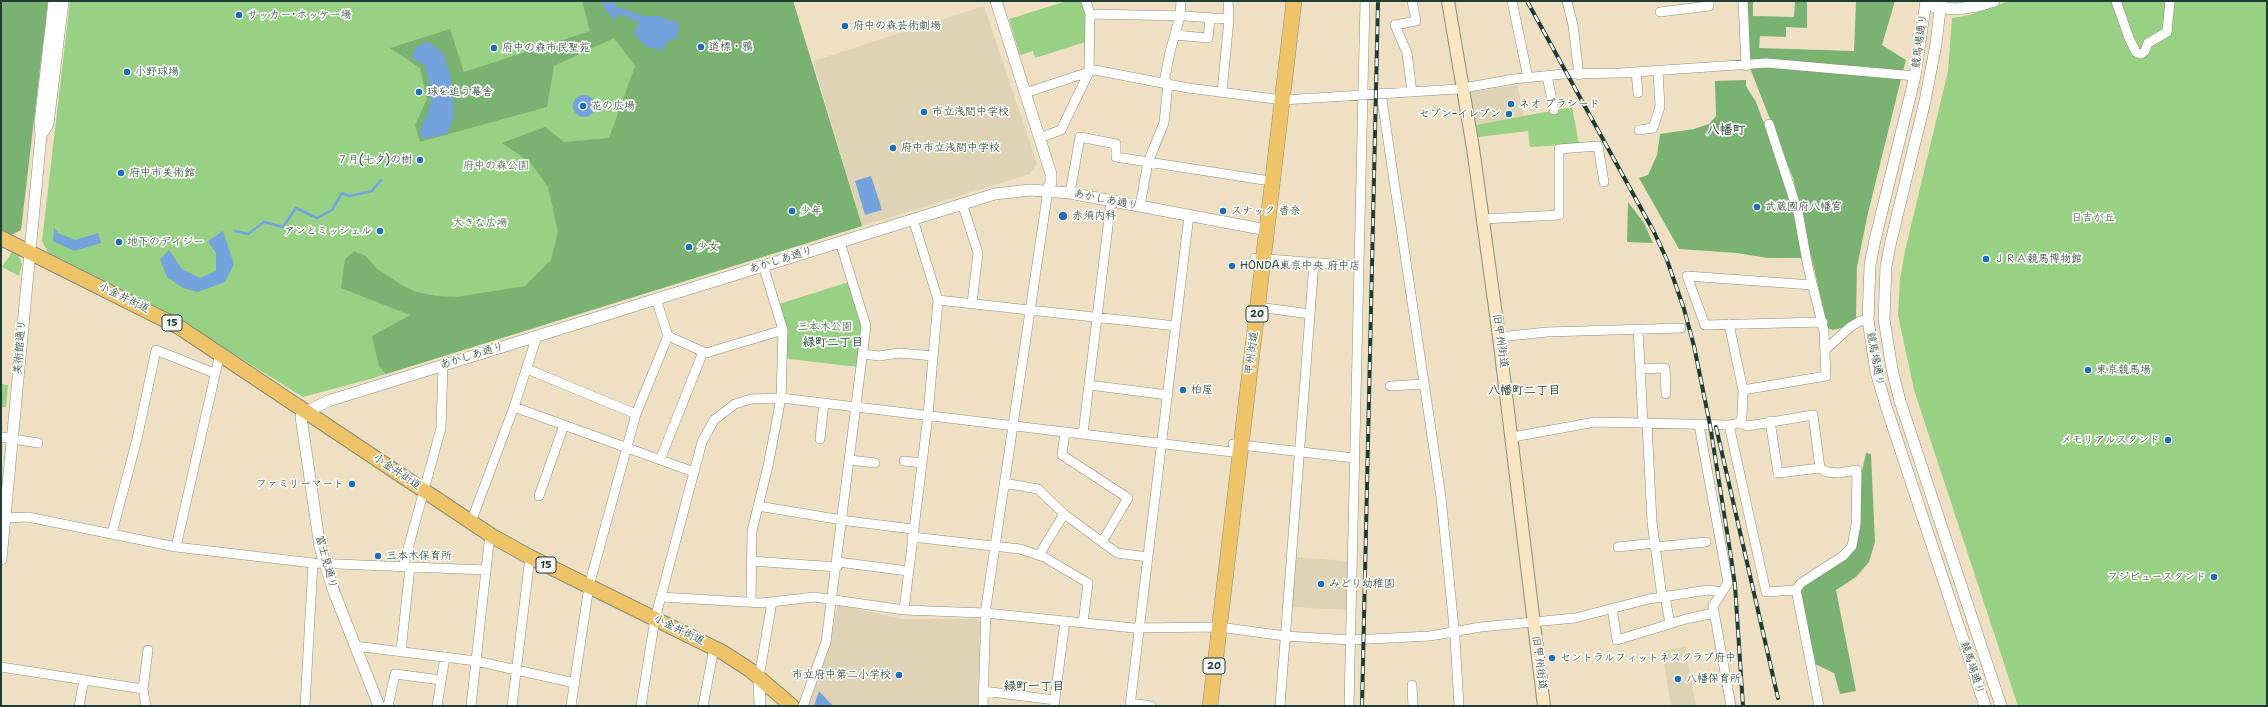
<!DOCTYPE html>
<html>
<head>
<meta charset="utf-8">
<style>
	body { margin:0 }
	#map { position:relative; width:2268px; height:707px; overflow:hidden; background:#f0e0c3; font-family:"Shantell Sans",sans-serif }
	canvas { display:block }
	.frame { position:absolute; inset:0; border:2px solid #1f3d34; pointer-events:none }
</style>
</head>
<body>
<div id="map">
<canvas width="2268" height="707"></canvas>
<div class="frame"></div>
</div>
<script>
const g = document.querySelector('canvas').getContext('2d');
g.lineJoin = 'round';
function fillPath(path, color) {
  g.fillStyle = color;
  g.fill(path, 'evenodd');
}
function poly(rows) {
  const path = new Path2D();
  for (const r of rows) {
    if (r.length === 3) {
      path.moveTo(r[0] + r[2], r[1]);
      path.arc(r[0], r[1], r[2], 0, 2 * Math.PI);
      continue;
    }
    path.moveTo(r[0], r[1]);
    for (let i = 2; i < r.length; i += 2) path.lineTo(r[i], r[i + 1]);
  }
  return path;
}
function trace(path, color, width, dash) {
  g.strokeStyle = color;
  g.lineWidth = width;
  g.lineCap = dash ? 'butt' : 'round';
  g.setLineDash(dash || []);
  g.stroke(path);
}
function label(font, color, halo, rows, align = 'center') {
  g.font = font + ' "Shantell Sans","Klee One",sans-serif';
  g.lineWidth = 3.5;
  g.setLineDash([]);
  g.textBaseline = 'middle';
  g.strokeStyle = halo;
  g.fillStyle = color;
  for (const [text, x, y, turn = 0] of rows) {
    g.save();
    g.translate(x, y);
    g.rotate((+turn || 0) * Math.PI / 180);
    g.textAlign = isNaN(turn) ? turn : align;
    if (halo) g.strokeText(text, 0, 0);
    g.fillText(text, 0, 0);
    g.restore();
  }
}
const built = poly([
	[984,6,1037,163,1030,174,862,226,813,61],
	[1517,85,1524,117,1476,125,1470,92],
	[1295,557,1348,561,1348,610,1292,607],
	[840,605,902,619,978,619,980,622,978,706,808,706,830,645,837,607],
	[1685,647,1696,706,1671,706,1662,651]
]);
const green = poly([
	[70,1,793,1,862,226,370,379,303,397,176,318,49,254,42,241],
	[1067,1,1082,1,1085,12,1085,42,1035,58,1033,51,1020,55,1009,19],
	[2009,1,2267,1,2267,706,2018,706,1914,390,1898,315,1900,279,1905,251,1948,71,1952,18,1969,15],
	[1572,107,1579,144,1530,147,1528,131,1478,137,1476,125],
	[12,252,18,255,22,264,19,276,2,267],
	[849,282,863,326,858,367,789,359,786,356,779,304],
	[1,384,8,385,6,407,1,407]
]);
const forest = poly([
	[1,1,48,1,21,230,9,236,1,232],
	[582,1,793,1,862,226,386,374,379,366,372,336,410,315,341,288,345,259,354,251,366,256,376,268,400,284,416,292,437,296,456,297,525,286,551,260,558,232,548,187,530,162,502,143,545,127,564,142,609,138,635,66,614,38,554,66,547,107,420,142,415,125,427,99,420,68,390,48,450,29,464,72,590,31],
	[1746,1,1753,1,1753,16,1794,17,1795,1,1807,1,1807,28,1786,27,1786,37,1760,36,1759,48,1854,51,1856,2,1828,1,1895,1,1882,45,1906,60,1903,71,1750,60],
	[1769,65,1902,75,1868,213,1857,267,1856,319,1841,328,1833,330,1828,328,1793,178,1750,68],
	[1746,80,1746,86,1756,102,1765,126,1795,212,1804,252,1802,258,1767,258,1737,253,1679,249,1639,178,1648,175,1657,155,1660,134,1694,129,1709,124,1716,116,1715,81],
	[1628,202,1644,223,1653,243,1627,242],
	[1866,453,1871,454,1875,542,1869,562,1856,577,1836,590,1856,691,1840,694,1834,673,1815,664,1799,590,1803,585,1854,550,1858,540,1862,471]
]);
const water = poly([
	[602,1,616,1,615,6,643,16,657,16,679,23,677,38,668,41,663,51,645,46,634,33,639,22,618,14,615,21,605,9],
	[428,41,443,53,452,81,454,116,447,134,422,139,420,132,431,104,430,86,425,65,412,58,415,48],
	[584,106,11],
	[871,176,882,210,865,215,855,181],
	[54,227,58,233,75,240,98,233,101,243,74,251,53,241],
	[223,231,234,264,225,282,198,292,183,288,167,277,160,259,169,250,182,269,200,278,216,271,216,253,208,241],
	[819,691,833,706,814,706]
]);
const stream = poly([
	[235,231,248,234,264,222,283,227,296,208,317,218,332,210,342,193,350,196,372,191,381,180]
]);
const minor = poly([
	[1512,1,1528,78],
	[1567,1,1573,25,1579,75],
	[1743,1,1746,66],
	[2116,1,2129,38,2136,52,2141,54,2145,51,2148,43,2167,32,2170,1],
	[1660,12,1709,6,1709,1],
	[1090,14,1185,16,1229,19],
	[1175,35,1208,38,1210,18],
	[1636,72,1638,93],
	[1547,76,1554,110],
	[1164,82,1170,52,1180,16,1181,1],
	[1222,92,1229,19,1228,1],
	[1412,92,1407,53,1395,25,1416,21,1412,1],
	[1025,93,1095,70,1188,88,1283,100,1458,89,1514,79,1563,74,1620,73,1767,63,1915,76],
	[1381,93,1441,497,1455,638,1459,706],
	[1639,130,1653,128,1660,107,1658,71],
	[1039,138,1061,130,1089,72,1090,14,1086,1],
	[1070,193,1080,137,1116,144,1116,157,1264,180],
	[962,203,978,253,972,303],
	[1140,206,1148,162,1164,123,1168,83],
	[1483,219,1559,215,1559,149,1598,146,1604,182],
	[1255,258,1358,266],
	[1812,285,1687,276,1705,325,1823,322],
	[938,300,1176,326],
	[1258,307,1310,314],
	[1729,324,1743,390,1742,416,1740,423],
	[1638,329,1643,423],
	[668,336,706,353,783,330],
	[1499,337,1547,332,1681,328],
	[1825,350,1850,327,1860,321,1868,320],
	[863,354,879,356,899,353,933,356],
	[527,369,636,414],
	[1640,369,1665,368,1666,394],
	[1089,385,1168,395],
	[1390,386,1424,384],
	[1743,390,1826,376,1824,331,1808,267,1798,212,1769,124],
	[514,407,694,472],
	[1770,421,1778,473,1820,468,1827,472,1838,473,1857,470,1856,525,1852,546,1843,556,1801,583,1796,590],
	[1647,423,1652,522,1662,597],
	[1699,425,1728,583,1713,606,1731,706],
	[1729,425,1740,423,1748,426,1813,415,1820,468],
	[1065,432,1062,455,1128,498,1102,542],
	[1083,434,1111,201],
	[1,437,38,443],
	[1513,437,1595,422,1729,425,1766,592,1796,590,1819,706],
	[820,439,824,403],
	[1233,444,1354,458],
	[660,460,703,352],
	[850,460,875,463],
	[904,461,922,463],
	[1004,483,1038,489,1064,514,1117,553,1148,557],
	[539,496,564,425],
	[758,506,848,521,913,529],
	[1,518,28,517,176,547,313,563,486,570],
	[471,522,514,407,537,336],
	[112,533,137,439,156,350,214,373],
	[912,537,1020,549,1044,557,1088,583,1083,623],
	[176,547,220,353],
	[1618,547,1655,543],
	[1655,547,1706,542],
	[1039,555,1064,514],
	[751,561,837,567],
	[838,562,908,571],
	[403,567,441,428,443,365],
	[1665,596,1670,624],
	[661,597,762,603,814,597,904,610,985,613,1134,628,1219,627,1285,636,1351,640,1430,636,1481,627,1575,618,1649,599,1708,590,1722,592],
	[751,602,752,531,768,466,781,398,783,330,763,265],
	[1612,608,1617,640,1686,619,1714,613],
	[904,610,928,415,938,300,913,219],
	[355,646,476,661,575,683],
	[401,651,410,567],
	[1,667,143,689],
	[759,677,772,602],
	[1412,685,1413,706],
	[983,691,1055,700],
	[1130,703,1151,706],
	[79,706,84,680],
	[146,706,143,689,148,650],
	[305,706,313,563],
	[388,706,395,674,441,680],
	[437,706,445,657],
	[471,706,489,543,492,536],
	[512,706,530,557],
	[571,706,589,586,636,414,668,336,656,299],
	[641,706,655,619,702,442,714,420,735,404,751,399,781,398,1232,452],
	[703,706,714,648],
	[803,706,826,642,866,326,840,242],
	[983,706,986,607,1048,190],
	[1054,706,1065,621],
	[1130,706,1189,215],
	[1280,706,1314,262],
	[1349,706,1365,1]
]);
const tertiary = poly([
	[996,1,1051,174,1051,182,1048,190],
	[1926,1,1915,76,1875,240,1870,265,1868,320,1876,372,1886,406,1985,706],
	[1941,1,1936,44,1925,101,1891,241,1886,266,1884,319,1892,369,1900,401,2001,706],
	[1934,7,1956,9,1978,6,1994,1],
	[41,135,48,124,63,1],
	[1,559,41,135,40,123,54,1],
	[759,677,760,706],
	[379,706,334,592,320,547,301,417,306,412,328,401,995,194,1030,190,1070,193,1267,230]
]);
const secondary = poly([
	[1448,1,1473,148,1499,337,1544,706]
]);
const primary = poly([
	[1,238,179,327,492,536,530,557,724,653,750,670,792,706]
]);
const trunk = poly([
	[1210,706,1294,1]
]);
const rail = poly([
	[1527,1,1654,232,1667,260,1684,309,1694,346,1710,425,1731,557,1735,585,1743,706],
	[1716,427,1778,698],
	[1362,706,1378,1]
]);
const markers = [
	[239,15,4,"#1f6fb2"],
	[845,26,4,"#1f6fb2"],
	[701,47,4,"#1f6fb2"],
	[494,48,4,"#1f6fb2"],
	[127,72,4,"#1f6fb2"],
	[419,92,4,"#1f6fb2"],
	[1511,104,4,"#1f6fb2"],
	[583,106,4,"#1f6fb2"],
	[924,112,4,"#1f6fb2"],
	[1509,114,4,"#1f6fb2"],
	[893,148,4,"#1f6fb2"],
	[420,160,4,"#1f6fb2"],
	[121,173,4,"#1f6fb2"],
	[1757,207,4,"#1f6fb2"],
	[792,211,4,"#1f6fb2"],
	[1223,211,4,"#1f6fb2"],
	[1063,216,5,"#1f6fb2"],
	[380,231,4,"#1f6fb2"],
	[119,242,4,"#1f6fb2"],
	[689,247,4,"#1f6fb2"],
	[1986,259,4,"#1f6fb2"],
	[1232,266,4,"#1f6fb2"],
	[2088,370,4,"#1f6fb2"],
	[1183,390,4,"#1f6fb2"],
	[2168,440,4,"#1f6fb2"],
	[352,484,4,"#1f6fb2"],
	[378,556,4,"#1f6fb2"],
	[2214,577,4,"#1f6fb2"],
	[1321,584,4,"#1f6fb2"],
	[1552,658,4,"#1f6fb2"],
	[899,675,4,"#1f6fb2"],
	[1678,679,4,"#1f6fb2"]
];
const shields = [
	[1257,314,22],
	[172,323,20],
	[546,565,20],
	[1214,666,22]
];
const shieldNames = [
	["20",1257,314],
	["15",172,323],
	["15",546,565],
	["20",1214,666]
];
const poiNames = [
	["サッカー･ホッケー場",247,15],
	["府中の森芸術劇場",853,26],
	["道標・鴉",709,47],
	["府中の森市民聖苑",502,48],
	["小野球場",135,72],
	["球を追う幕舎",427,92],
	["ネオ プラシード",1519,104],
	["花の広場",591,106],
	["市立浅間中学校",932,112],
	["セブン-イレブン",1501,114,"right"],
	["府中市立浅間中学校",901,148],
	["７月(七夕)の樹",412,160,"right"],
	["府中市美術館",129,173],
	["武蔵國府八幡宮",1765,207],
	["少年",800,211],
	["スナック 香奈",1231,211],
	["赤須内科",1072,216],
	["アンとミッシェル",372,231,"right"],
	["地下のデイジー",127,242],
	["少女",697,247],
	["ＪＲＡ競馬博物館",1994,259],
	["HONDA東京中央 府中店",1240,266],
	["東京競馬場",2096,370],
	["柏屋",1191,390],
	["メモリアルスタンド",2160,440,"right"],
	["ファミリーマート",344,484,"right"],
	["三本木保育所",386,556],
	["フジビュースタンド",2206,577,"right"],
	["みどり幼稚園",1329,584],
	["セントラルフィットネスクラブ府中",1560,658],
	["市立府中第二小学校",891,675,"right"],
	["八幡保育所",1686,679]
];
const streetNames = [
	["競馬場通り",1920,41,-82],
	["あかしあ通り",1106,200,11],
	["あかしあ通り",781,260,-17],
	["小金井街道",124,298,26],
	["旧甲州街道",1500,341,82],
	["美術館通り",20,347,-85],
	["甲州街道",1252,353,-83],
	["あかしあ通り",472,356,-17],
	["競馬場通り",1875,359,79],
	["小金井街道",397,472,34],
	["富士見通り",326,562,75],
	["小金井街道",679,630,26],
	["旧甲州街道",1539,663,83],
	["競馬場通り",1972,668,72]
];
const parkNames = [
	["府中の森公園",496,166],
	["日吉が丘",2093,218],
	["大きな広場",480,223],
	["三本木公園",825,327]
];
const neighbourhoodNames = [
	["緑町二丁目",833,343],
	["八幡町二丁目",1524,391],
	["緑町一丁目",1034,687]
];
const quarterNames = [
	["八幡町",1726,131]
];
fillPath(built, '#ded4b5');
fillPath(green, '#98d183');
fillPath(forest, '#7ab371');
fillPath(water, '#73a2dc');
trace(stream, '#73a2dc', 2.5);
trace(minor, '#888e7c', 10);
trace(tertiary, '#888e7c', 12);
trace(secondary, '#888e7c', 14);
trace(primary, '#888e7c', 16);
trace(trunk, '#888e7c', 16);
trace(minor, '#fff', 9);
trace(tertiary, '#fff', 11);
trace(secondary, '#f9e7c3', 12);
trace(primary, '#efc469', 14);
trace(trunk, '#efc469', 15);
trace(rail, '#1f3d34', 4);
trace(rail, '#f6f6f2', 2.5, [8]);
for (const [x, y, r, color] of markers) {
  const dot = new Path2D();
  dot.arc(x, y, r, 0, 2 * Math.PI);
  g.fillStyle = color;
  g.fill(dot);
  trace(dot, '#f6f6f2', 1.5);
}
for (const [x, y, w] of shields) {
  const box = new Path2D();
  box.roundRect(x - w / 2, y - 8, w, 16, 3);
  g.fillStyle = '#f6f6f2';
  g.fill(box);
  trace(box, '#1f3d34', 1);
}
label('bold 10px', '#1f3d34', null, shieldNames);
label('11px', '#1f3d34', '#f6f6f2', poiNames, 'left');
label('11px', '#1f3d34', '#f6f6f2', streetNames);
label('11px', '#375b44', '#f6f6f2', parkNames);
label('bold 12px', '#1f3d34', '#f6f6f2', neighbourhoodNames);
label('bold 13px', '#1f3d34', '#f6f6f2', quarterNames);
</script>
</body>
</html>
